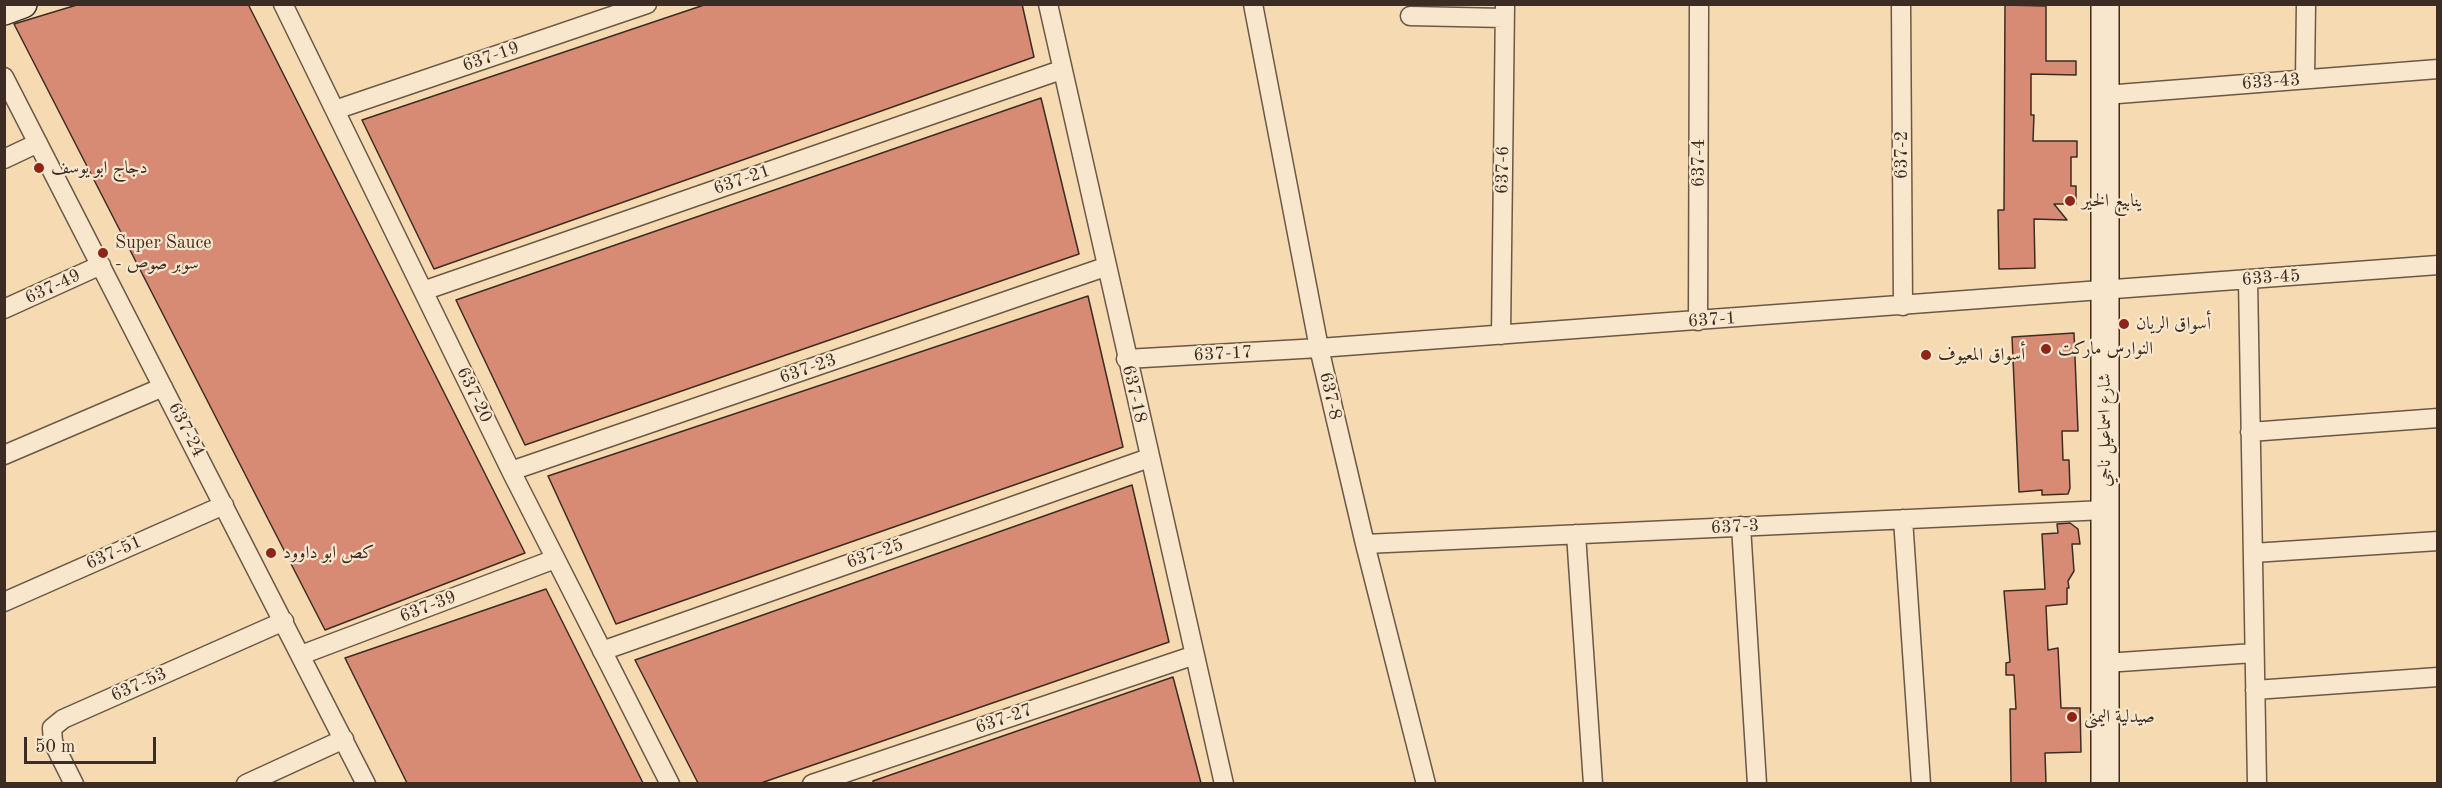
<!DOCTYPE html>
<html>
<head>
<meta charset="utf-8">
<style>
	body { margin:0 }
	#map { position:relative; width:2442px; height:788px; overflow:hidden; background:#f5dab2; font-family:"Old Standard TT",serif }
	canvas { display:block }
	.frame { position:absolute; inset:0; border:6px solid #3d2c23; pointer-events:none }
	.scale { position:absolute; left:24px; top:737px; width:132px; height:27px; box-sizing:border-box; border:3px solid #3d2c23; border-top:0; padding-left:8px; font-size:18px; line-height:21px; white-space:nowrap; color:#3d2c23; -webkit-text-stroke:4px #f8e7cd; paint-order:stroke }
</style>
</head>
<body>
<div id="map">
<canvas width="2442" height="788"></canvas>
<div class="frame"></div>
<div class="scale">50 m</div>
</div>
<script>
const g = document.querySelector('canvas').getContext('2d');
g.lineJoin = 'round';
function fillPath(path, color) {
  g.fillStyle = color;
  g.fill(path, 'evenodd');
}
function poly(rows) {
  const path = new Path2D();
  for (const r of rows) {
    path.moveTo(r[0], r[1]);
    for (let i = 2; i < r.length; i += 2) path.lineTo(r[i], r[i + 1]);
  }
  return path;
}
function trace(path, color, width, dash) {
  g.strokeStyle = color;
  g.lineWidth = width;
  g.lineCap = dash ? 'butt' : 'round';
  g.setLineDash(dash || []);
  g.stroke(path);
}
function label(font, color, halo, rows, align = 'center') {
  g.font = font + ' "Old Standard TT",Amiri,serif';
  g.lineWidth = 4.5;
  g.setLineDash([]);
  g.textBaseline = 'middle';
  g.strokeStyle = halo;
  g.fillStyle = color;
  for (const [text, x, y, turn = 0] of rows) {
    g.save();
    g.translate(x, y);
    g.rotate((+turn || 0) * Math.PI / 180);
    g.textAlign = isNaN(turn) ? turn : align;
    if (halo) g.strokeText(text, 0, 0);
    g.fillText(text, 0, 0);
    g.restore();
  }
}
const building = poly([
	[80,4,248,4,525,553,325,630,14,24,80,4],
	[707,4,1022,4,1034,57,434,269,362,120,707,4],
	[2005,5,2046,6,2046,61,2076,61,2076,75,2031,74,2031,115,2034,115,2033,141,2077,141,2077,157,2071,157,2071,186,2076,186,2076,204,2054,204,2067,220,2034,219,2035,268,1999,269,1998,210,2004,210,2005,5],
	[1041,98,1079,254,525,445,456,300,1041,98],
	[1088,296,1123,447,616,624,548,476,1088,296],
	[2074,333,2078,431,2062,431,2063,460,2069,460,2070,488,2068,494,2042,495,2042,490,2019,492,2012,337,2074,333],
	[1132,485,1169,642,761,783,698,783,635,660,1132,485],
	[2070,523,2078,529,2080,544,2072,544,2074,571,2068,581,2069,588,2067,588,2067,604,2046,606,2048,650,2058,648,2061,708,2080,708,2081,752,2045,753,2046,783,2011,783,2010,709,2016,709,2014,675,2006,675,2006,663,2010,662,2004,591,2045,589,2042,534,2058,533,2057,524,2070,523],
	[546,589,643,783,407,783,345,658,546,589],
	[1173,677,1201,783,873,783,873,781,1173,677]
]);
const street = poly([
	[283,4,511,471,670,784],
	[1048,4,1224,784],
	[1253,4,1319,348,1365,544,1426,784],
	[1901,4,1903,306],
	[1410,16,1504,18],
	[4,77,366,784],
	[2305,79,2306,4],
	[2105,95,2438,69],
	[335,110,647,4],
	[4,159,38,143],
	[2248,280,2257,784],
	[423,291,1061,70],
	[4,309,101,265],
	[1698,321,1699,4],
	[1501,335,1505,4],
	[1126,359,1319,348,2438,265],
	[2250,432,2438,418],
	[4,455,163,387],
	[511,471,1105,267],
	[1903,519,1921,784],
	[1741,526,1757,784],
	[1576,534,1593,784],
	[1365,544,2105,510],
	[2253,553,2438,541],
	[4,602,224,505],
	[602,651,1149,458],
	[301,655,555,559],
	[2105,663,2254,653],
	[2255,690,2438,677],
	[74,784,53,742,52,728,63,719,284,621],
	[246,784,344,739],
	[812,784,1195,655]
]);
const secondary = poly([
	[4,11,23,4],
	[2105,784,2105,4]
]);
const markers = [
	[39,168,6,"#8f2418"],
	[2070,201,6,"#8f2418"],
	[103,253,6,"#8f2418"],
	[2124,324,6,"#8f2418"],
	[2046,349,6,"#8f2418"],
	[1926,355,6,"#8f2418"],
	[271,553,6,"#8f2418"],
	[2072,717,6,"#8f2418"]
];
const streetNames = [
	["637-19",491,57,-19],
	["633-43",2271,82,-4],
	["637-2",1902,155,-90],
	["637-4",1699,163,-90],
	["637-6",1503,170,-89],
	["637-21",742,180,-19],
	["633-45",2271,278,-4],
	["637-49",53,287,-25],
	["637-1",1712,320,-4],
	["637-17",1223,354,-3],
	["637-23",808,369,-19],
	["637-18",1134,394,77],
	["637-20",474,395,64],
	["637-8",1330,396,77],
	["637-24",186,430,63],
	["شارع اسماعيل ناجي",2105,430,-90],
	["637-3",1735,527,-3],
	["637-51",114,553,-24],
	["637-25",875,554,-19],
	["637-39",428,607,-21],
	["637-53",139,685,-24],
	["637-27",1004,719,-19]
];
const poiNames = [
	["دجاج ابو يوسف",51,168],
	["ينابيع الخير",2082,201],
	["Super Sauce",115,243],
	["- سوبر صوص",115,264],
	["أسواق الريان",2136,324],
	["النوارس ماركت",2058,349],
	["أسواق المعيوف",1938,355],
	["كص ابو داوود",283,553],
	["صيدلية اليمنى",2084,717]
];
fillPath(building, '#d88b74');
trace(building, '#3d2c23', 1.5);
trace(street, '#6b5847', 21);
trace(secondary, '#3d2c23', 30);
trace(street, '#f8e7cd', 18);
trace(secondary, '#f8e7cd', 27);
for (const [x, y, r, color] of markers) {
  const dot = new Path2D();
  dot.arc(x, y, r, 0, 2 * Math.PI);
  g.fillStyle = color;
  g.fill(dot);
  trace(dot, '#f8e7cd', 2);
}
label('18px', '#3d2c23', '#f8e7cd', streetNames);
label('18px', '#3d2c23', '#f8e7cd', poiNames, 'left');
</script>
</body>
</html>
